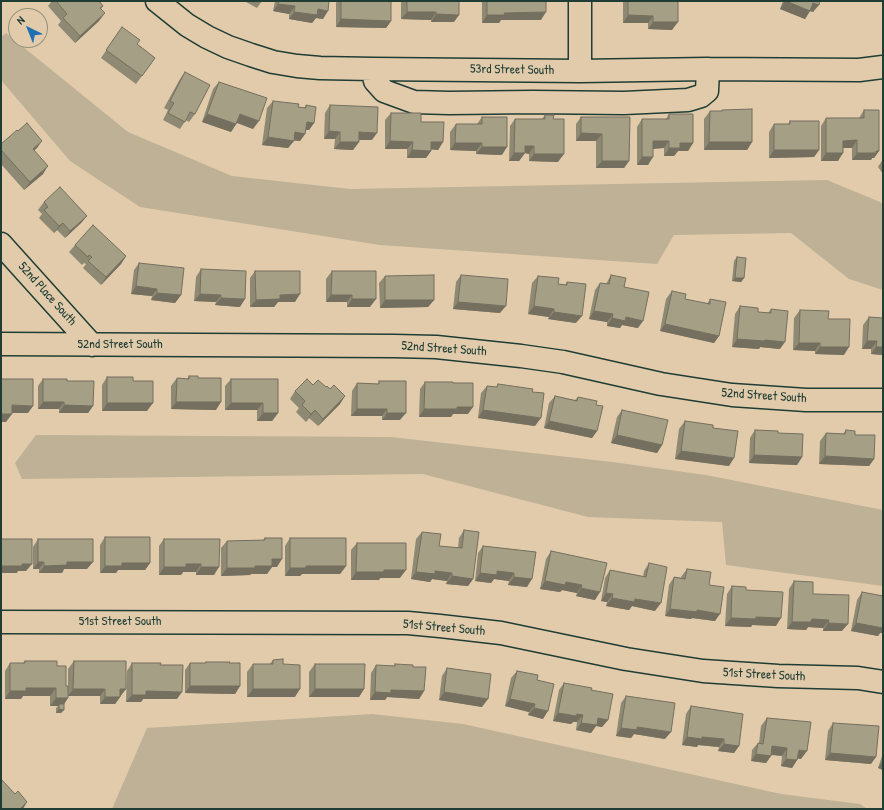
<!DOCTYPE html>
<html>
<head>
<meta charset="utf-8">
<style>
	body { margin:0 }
	#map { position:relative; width:884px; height:810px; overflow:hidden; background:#e1cbab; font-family:"Patrick Hand",sans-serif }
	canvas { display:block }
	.frame { position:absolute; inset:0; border:2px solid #1f3d34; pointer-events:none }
	.north { position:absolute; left:8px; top:8px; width:40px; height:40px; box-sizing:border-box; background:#e1cbab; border:1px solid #93927b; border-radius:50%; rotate:317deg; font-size:11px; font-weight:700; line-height:16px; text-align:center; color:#1f3d34 }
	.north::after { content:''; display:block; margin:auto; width:14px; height:18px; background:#1f6fb2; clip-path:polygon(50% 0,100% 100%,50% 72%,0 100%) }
</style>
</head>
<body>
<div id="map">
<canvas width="884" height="810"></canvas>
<div class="frame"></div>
<div class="north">N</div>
</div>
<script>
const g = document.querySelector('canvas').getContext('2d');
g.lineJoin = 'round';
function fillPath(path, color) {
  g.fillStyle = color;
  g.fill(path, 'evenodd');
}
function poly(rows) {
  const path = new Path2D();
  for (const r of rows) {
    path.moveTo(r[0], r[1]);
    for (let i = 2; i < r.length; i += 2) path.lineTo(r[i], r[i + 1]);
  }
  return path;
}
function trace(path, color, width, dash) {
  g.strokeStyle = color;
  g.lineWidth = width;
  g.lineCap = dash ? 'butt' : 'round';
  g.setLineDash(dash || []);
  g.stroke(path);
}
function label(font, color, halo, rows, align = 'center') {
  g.font = font + ' "Patrick Hand",sans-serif';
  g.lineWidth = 3;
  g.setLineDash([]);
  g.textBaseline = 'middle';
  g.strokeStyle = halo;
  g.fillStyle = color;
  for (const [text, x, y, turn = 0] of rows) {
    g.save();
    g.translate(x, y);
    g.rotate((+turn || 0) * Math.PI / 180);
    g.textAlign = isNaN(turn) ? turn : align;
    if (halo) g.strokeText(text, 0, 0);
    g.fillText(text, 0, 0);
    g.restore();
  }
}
const green = poly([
	[6,33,128,132,232,176,350,189,827,180,880,202,883,205,883,290,849,279,791,233,674,235,657,264,380,245,140,207,70,161,1,80,1,37],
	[36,435,391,437,612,462,706,475,883,510,883,586,726,565,722,522,588,517,423,474,22,479,15,463],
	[372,714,463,724,781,794,860,804,867,809,112,809,147,728]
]);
const minor = poly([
	[157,1,187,25,207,37,228,47,251,55,273,62,297,66,320,68,373,69,580,71,708,69,859,70,883,67],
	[580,1,580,71],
	[373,69,375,81,384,91,414,102,449,103,533,102,624,103,688,100,701,96,707,91,708,69],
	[1,244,92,345],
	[1,344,394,346,436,347,521,356,563,362,661,384,732,395,806,400,883,400],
	[1,622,408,623,440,626,501,633,626,659,703,671,778,676,858,678,883,682]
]);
const wall = poly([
	[52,1,99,1,103,6,101,9,99,21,75,43,58,25,61,21,48,6],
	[244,1,262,1,257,8],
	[275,1,329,1,323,19,316,18,312,23,289,19,289,14,273,11],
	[337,1,391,1,391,21,386,28,336,27,336,3],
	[401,1,459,1,454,22,431,22,431,20,401,19],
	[482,1,546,1,541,20,501,20,499,23,482,23],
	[623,1,678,1,672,30,648,29,648,23,623,23],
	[783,1,820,1,813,12,810,11,805,19,780,9],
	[122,27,137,44,155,58,136,84,101,58],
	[185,72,195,114,189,122,186,120,180,129,163,120,168,110,164,108,180,79],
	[219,82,253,129,237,123,231,132,202,122,213,89],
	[273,101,304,108,306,105,314,123,309,130,306,130,305,134,300,141,294,140,288,148,262,145,267,108],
	[330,105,372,140,359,140,359,142,353,150,334,149,335,139,324,139,325,113],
	[722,110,752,142,747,150,704,150,704,119,710,111,721,111],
	[864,110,879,151,874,158,872,158,871,160,852,160,852,148,843,148,838,161,821,161,821,126,826,118,859,118],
	[391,113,443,142,438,150,431,149,431,151,426,158,407,158,407,149,385,149,385,120],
	[669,114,693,143,688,151,678,151,674,156,664,156,664,148,653,149,648,165,637,165,637,127,642,119,666,119],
	[545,115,553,119,558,162,529,161,529,154,525,153,519,161,509,161,510,126,515,119,542,119],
	[482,117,502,155,476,154,476,151,450,150,450,132,456,124,477,124],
	[581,117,630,117,629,161,624,168,596,168,596,141,576,141,576,124],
	[790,121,819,150,814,157,769,158,769,132,774,124,788,124],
	[1,144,37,148,34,150,43,174,24,190,1,164],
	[883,159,883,174,878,167],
	[44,202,87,216,81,223,65,238,57,230,54,233,39,218,42,214,38,210],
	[75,245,126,256,121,264,101,285,83,268,86,264,84,263,82,265,69,252],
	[737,257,744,278,741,282,732,281,734,261],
	[139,263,181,295,175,303,151,300,152,296,131,294,134,270],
	[201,269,240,307,215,305,216,302,194,301,196,277],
	[255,271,295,302,278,302,274,307,250,307,250,278],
	[332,271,370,307,347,307,347,302,326,302,326,279],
	[461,275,500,313,453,309,456,282],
	[611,275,624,287,638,328,622,325,620,328,607,326,607,322,589,319,595,290,600,283,606,284],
	[385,276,434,300,428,307,380,308,379,283],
	[538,276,558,284,565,285,567,282,576,323,548,319,549,317,528,314,532,283],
	[672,291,685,299,707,304,710,299,719,336,714,343,660,331,666,299],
	[740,306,758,312,768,313,771,309,780,349,760,347,759,349,732,347,735,314],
	[800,310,844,355,815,354,815,351,793,350,794,318],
	[869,317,883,318,883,355,871,354,871,349,862,349,863,325],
	[189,376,198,378,216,410,171,409,171,386,177,378,187,379],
	[107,377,133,381,147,411,102,411,102,385],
	[43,379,67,381,93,406,88,413,59,413,59,409,38,409,38,386],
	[231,379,278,413,272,421,257,421,257,410,225,410,225,386],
	[379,381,400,420,382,420,382,416,351,416,352,391,357,383,378,384],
	[425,382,453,383,468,414,453,414,451,417,419,417,420,389],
	[498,384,535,426,478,418,481,393,487,386,496,387],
	[295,391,340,404,318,426,309,418,306,422,296,412,299,408,290,399],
	[555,396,575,400,578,397,596,405,597,431,592,438,544,428,549,403],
	[622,410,662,445,657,453,611,443,617,417],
	[685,421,713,428,729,466,675,459,679,429],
	[755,430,778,433,802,457,797,465,749,463,750,438],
	[846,430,874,459,869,466,819,464,820,441,826,433,843,434],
	[464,530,473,579,468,586,446,584,447,581,432,579,430,582,411,579,416,539,422,532,439,546,458,548,459,538],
	[105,537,150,563,145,570,118,570,116,573,100,573,100,545],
	[265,538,277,567,272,567,267,574,251,574,250,575,221,576,221,548,227,541,263,540],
	[290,538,346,566,340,574,302,574,300,576,285,576,285,546],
	[38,539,87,569,64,569,62,573,39,573,39,569,33,569,33,547],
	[164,539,220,539,214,575,196,575,196,572,183,572,181,575,159,575,159,546],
	[357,543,400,578,380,578,379,580,351,580,351,550],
	[483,546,536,552,527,587,508,585,509,581,494,579,491,583,475,581,478,553],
	[551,551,595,600,576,596,577,593,562,590,560,592,540,589,546,559],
	[649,563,655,611,632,606,629,610,606,606,607,602,601,601,605,578,610,570,643,577,644,571],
	[687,569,709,585,715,621,692,618,691,619,665,616,669,585,674,577,681,578,681,577],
	[794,581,813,594,842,631,823,631,823,628,808,627,806,630,787,629,789,589],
	[732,586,746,590,776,626,752,625,751,627,725,626,727,594],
	[862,592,883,596,883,633,880,633,878,636,851,631,857,600],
	[273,660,283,664,295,697,247,697,247,672,253,664,270,664],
	[25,661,57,666,66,686,68,686,68,669,74,661,126,689,115,704,100,704,100,696,68,696,64,704,61,713,56,713,56,708,58,706,50,706,50,696,23,696,21,699,5,699,5,671,10,663,23,663],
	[206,662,229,663,240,686,235,694,185,693,185,670,190,663,205,663],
	[132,663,160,665,177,699,143,699,141,702,126,702,127,671],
	[315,664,364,689,359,697,309,697,309,672],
	[395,664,413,667,424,691,419,699,387,697,385,700,370,700,371,673,376,665,394,666],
	[447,668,482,707,439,700,442,676],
	[517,671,537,680,543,719,528,715,529,712,505,706,511,678],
	[564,683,591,690,608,720,602,727,596,726,591,733,576,730,577,722,573,722,571,724,553,721,559,690],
	[626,696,665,739,634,734,631,738,616,736,621,703],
	[691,706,739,746,734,753,718,751,719,747,698,745,697,747,682,745,686,714],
	[767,718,801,759,798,758,797,760,792,768,781,766,782,756,771,755,766,763,751,761,752,750,758,743,759,743,761,726],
	[833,723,871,764,825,760,828,731],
	[883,753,883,770,878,768]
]);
const shadedWall = poly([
	[785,1,813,3,819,5,813,12,810,11,805,19,780,9],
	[278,4,295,6,289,14,273,11],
	[318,9,328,11,323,19,316,18,312,23,289,19,294,12],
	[407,12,436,12,431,20,401,19],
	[546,12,541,20,501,20,499,23,482,23,487,15,504,13],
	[105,13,99,21,75,43,80,36],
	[436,14,459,15,454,22,431,22],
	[628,15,653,16,648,23,623,23],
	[341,19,391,21,386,28,336,27],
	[653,22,678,22,672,30,648,29],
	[207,114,236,124,231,132,202,122],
	[240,114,259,121,253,129,235,122],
	[307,122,314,123,309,130,302,129],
	[329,131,340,132,335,139,324,139],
	[295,132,305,134,300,141,289,140],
	[359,132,377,133,372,140,354,140],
	[581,133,602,134,596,141,576,141],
	[268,137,294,141,288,148,262,145],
	[857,140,852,148,838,148,843,141],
	[42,141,37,148,28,156,33,149],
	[390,141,413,142,407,149,385,149],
	[653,141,669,141,664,148,648,149],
	[340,142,359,142,353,150,334,149],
	[431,142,443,142,438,150,426,149],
	[709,142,752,142,747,150,704,150],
	[455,143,482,143,476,151,450,150],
	[680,143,693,143,688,151,678,151,674,156,664,156,669,148],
	[525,146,534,146,529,154,525,153,519,161,509,161,514,153],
	[482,147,507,147,502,155,476,154],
	[412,150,431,151,426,158,407,158],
	[774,150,819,150,814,157,769,158],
	[876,151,879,151,874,158,872,158,871,160,852,160,857,153],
	[826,153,843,153,838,161,821,161],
	[534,154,564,154,558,162,529,161],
	[642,157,653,157,648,165,637,165],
	[602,161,629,161,624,168,596,168],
	[48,166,43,174,24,190,30,182],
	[87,216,81,223,65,238,70,231],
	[63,223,57,230,54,233,59,226],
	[126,256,121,264,101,285,106,277],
	[735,278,744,278,741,282,732,281],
	[136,286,157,289,152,296,131,294],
	[157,293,181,295,175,303,151,300],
	[200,294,221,295,216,302,194,301],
	[300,294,295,302,278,302,274,307,250,307,256,300,280,295],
	[331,295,352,295,347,302,326,302],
	[221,298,245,299,240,307,215,305],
	[352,299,376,299,370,307,347,307],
	[385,300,434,300,428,307,380,308],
	[458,302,506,306,500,313,453,309],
	[534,306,554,309,549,317,528,314],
	[594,311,613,314,607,322,589,319],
	[554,312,582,316,576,323,548,319],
	[626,317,643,321,638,328,622,325,620,328,607,326,612,318],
	[665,324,719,336,714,343,660,331],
	[737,339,765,340,785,342,780,349,760,347,759,349,732,347],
	[867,341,877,341,871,349,862,349],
	[799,343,820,343,815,351,793,350],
	[820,347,849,347,844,355,815,354],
	[876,347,883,347,883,355,871,354],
	[345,396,340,404,318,426,323,419],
	[43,402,64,402,59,409,38,409],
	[176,402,221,402,216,410,171,409],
	[107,403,153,403,147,411,102,411],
	[231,403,263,403,257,410,225,410],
	[12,405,33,406,28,413,6,413],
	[64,405,93,406,88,413,59,413],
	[457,407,473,407,468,414,453,414,451,417,419,417,424,409],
	[357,409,387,409,382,416,351,416],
	[315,410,306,422,311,414],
	[483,410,541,418,535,426,478,418],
	[263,413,278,413,272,421,257,421],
	[387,413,406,413,400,420,382,420],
	[1,414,12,414,6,422,1,422],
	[549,421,597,431,592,438,544,428],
	[617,435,662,445,657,453,611,443],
	[681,451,734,458,729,466,675,459],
	[754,455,802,457,797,465,749,463],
	[825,456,874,459,869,466,819,464],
	[272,559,282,559,277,567,272,567,267,574,251,574,250,575,221,576,227,568,255,566],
	[38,562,44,562,39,569,33,569],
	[67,562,93,562,87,569,64,569,62,573,39,573,44,566],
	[122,563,150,563,145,570,118,570,116,573,100,573,105,566],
	[22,564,32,564,26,571,18,571,17,573,1,573,1,566],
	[186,564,201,564,196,572,183,572,181,575,159,575,164,567],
	[306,566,346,566,340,574,302,574,300,576,285,576,290,568],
	[201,567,219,567,214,575,196,575],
	[384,570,406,570,400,578,380,578,379,580,351,580,356,572],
	[435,571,452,573,447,581,432,579,430,582,411,579,416,572],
	[497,571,514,573,509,581,494,579,491,583,475,581,480,573],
	[452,576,473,579,468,586,446,584],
	[514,577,532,579,527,587,508,585],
	[545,581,566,582,582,585,577,593,562,590,560,592,540,589],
	[581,588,600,592,595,600,576,596],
	[606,593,613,594,607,602,601,601],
	[612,598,635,599,661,603,655,611,632,606,629,610,606,606],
	[670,609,697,610,720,614,715,621,692,618,691,619,665,616],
	[756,617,781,618,776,626,752,625,751,627,725,626,731,618],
	[812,619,829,620,823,628,808,627,806,630,787,629,792,622],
	[828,623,848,624,842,631,823,631],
	[856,623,883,627,883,633,880,633,878,636,851,631],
	[190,686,240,686,235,694,185,693],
	[26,688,56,688,50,696,23,696,21,699,5,699,10,691],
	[73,689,105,689,100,696,68,696],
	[120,689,126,689,120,696],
	[253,689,300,689,295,697,247,697],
	[315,689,364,689,359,697,309,697],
	[391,690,424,691,419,699,387,697,385,700,370,700,375,692],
	[146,691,182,692,177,699,143,699,141,702,126,702,132,695],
	[444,692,488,699,482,707,439,700],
	[105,697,120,697,115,704,100,704],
	[56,698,68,698,63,706,59,704,58,706,50,706],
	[510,699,535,704,529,712,505,706],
	[534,708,548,711,543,719,528,715],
	[59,709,64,710,61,713,56,713],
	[558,713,577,714,583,715,577,722,573,722,571,724,553,721],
	[598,718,608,720,602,727,596,726,591,733,576,730,581,723],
	[637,727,671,732,665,739,634,734,631,738,616,736,621,728],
	[687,737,702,737,724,739,719,747,698,745,697,747,682,745],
	[724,744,739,746,734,753,718,751],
	[772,746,787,748,782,756,767,754],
	[799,750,807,751,801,759,793,758],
	[830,753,876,757,871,764,825,760],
	[756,754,771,756,766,763,751,761],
	[786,759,797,760,792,768,781,766],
	[883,761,883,770,878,768],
	[27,802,23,809,20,809]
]);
const building = poly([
	[56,1,99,1,103,6,100,8,105,13,80,36,63,18,67,14,56,1],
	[279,1,329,1,328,11,318,9,317,15,294,12,295,6,278,4,279,1],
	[341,1,391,1,391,21,341,19,341,1],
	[407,1,459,1,459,15,436,14,436,12,407,12,407,1],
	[487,1,546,1,546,12,504,13,505,15,487,15,487,1],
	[628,1,678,1,678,22,653,22,653,16,628,15,628,1],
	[786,1,820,1,819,5,813,3,810,11,786,1],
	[122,27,140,40,137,44,155,58,142,76,106,50,122,27],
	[185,72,210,85,195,114,190,112,185,122,168,113,174,103,170,101,185,72],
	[219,82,267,98,259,121,240,114,236,124,207,114,219,82],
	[273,101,299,104,298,107,306,108,306,105,316,107,314,123,307,122,305,134,295,132,294,141,268,137,273,101],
	[330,105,378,107,377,133,359,132,359,142,340,142,340,132,329,131,330,105],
	[752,109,752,142,709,142,710,111,722,111,722,110,752,109],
	[864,110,879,110,879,151,876,151,876,153,857,153,857,140,843,141,843,153,826,153,826,118,864,118,864,110],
	[391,113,421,113,421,122,444,122,443,142,431,142,431,151,412,150,413,142,390,141,391,113],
	[669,114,693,114,693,143,680,143,680,148,669,148,669,141,653,141,653,157,642,157,642,119,669,119,669,114],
	[545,115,554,115,553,119,564,119,564,154,534,154,534,146,525,146,525,153,514,153,515,119,545,119,545,115],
	[482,117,507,117,507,147,482,147,482,143,455,143,456,124,482,124,482,117],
	[581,117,630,117,629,161,602,161,602,134,581,133,581,117],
	[790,121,819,121,819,150,774,150,774,124,790,124,790,121],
	[27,123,42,141,33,149,48,166,30,182,1,150,1,144,17,130,18,131,27,123],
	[60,187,87,216,70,231,63,223,59,226,44,210,48,207,44,202,60,187],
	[93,225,126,256,106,277,88,261,92,257,89,255,88,257,75,245,93,225],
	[737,257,746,258,744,278,735,278,737,257],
	[139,263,184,268,181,295,157,293,157,289,136,286,139,263],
	[201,269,246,271,245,299,221,298,221,295,200,294,201,269],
	[255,271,300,271,300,294,280,295,280,299,256,300,255,271],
	[332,271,376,271,376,299,352,299,352,295,331,295,332,271],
	[434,275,434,300,385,300,385,276,434,275],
	[461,275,508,279,506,306,458,302,461,275],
	[611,275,626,278,624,287,649,292,643,321,626,317,625,321,612,318,613,314,594,311,600,283,609,284,611,275],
	[538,276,559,278,558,284,567,285,567,282,586,284,582,316,554,312,554,309,534,306,538,276],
	[672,291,686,294,685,299,710,304,710,299,726,302,719,336,665,324,672,291],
	[740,306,758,308,758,312,771,313,771,309,788,311,785,342,765,340,764,341,737,339,740,306],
	[800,310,829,311,828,319,850,319,849,347,820,347,820,343,799,343,800,310],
	[869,317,883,318,883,347,876,347,877,341,867,341,869,317],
	[189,376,198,376,198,378,221,378,221,402,176,402,177,378,189,379,189,376],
	[107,377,133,377,133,381,153,381,153,403,107,403,107,377],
	[1,379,33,379,33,406,12,405,12,414,1,414,1,379],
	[43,379,67,379,67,381,94,381,93,406,64,405,64,402,43,402,43,379],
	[231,379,278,379,278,413,263,413,263,403,231,403,231,379],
	[307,379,313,385,318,380,326,387,327,386,330,389,334,385,345,396,323,419,315,410,311,414,302,405,305,401,295,391,307,379],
	[379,381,406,381,406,413,387,413,387,409,357,409,357,383,379,384,379,381],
	[425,382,453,382,453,383,473,383,473,407,457,407,457,409,424,409,425,382],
	[498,384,533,389,532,392,544,393,541,418,483,410,487,386,497,387,498,384],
	[555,396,577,401,578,397,597,401,596,405,603,406,597,431,549,421,555,396],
	[622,410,668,420,662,445,617,435,622,410],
	[685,421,713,425,713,428,738,431,734,458,681,451,685,421],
	[755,430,778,431,778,433,803,434,802,457,754,455,755,430],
	[846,430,855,431,855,435,875,435,874,459,825,456,826,433,845,434,846,430],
	[464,530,479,532,473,579,452,576,452,573,435,571,435,574,416,572,422,532,441,534,439,546,462,548,464,530],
	[105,537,150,537,150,563,122,563,122,566,105,566,105,537],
	[265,538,282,538,282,559,272,559,272,566,255,566,255,568,227,568,227,541,265,540,265,538],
	[290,538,346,538,346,566,306,566,306,568,290,568,290,538],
	[1,539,32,539,32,564,22,564,22,566,1,566,1,539],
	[38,539,93,539,93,562,67,562,67,565,44,566,44,562,38,562,38,539],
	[164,539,220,539,219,567,201,567,201,564,186,564,186,567,164,567,164,539],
	[357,543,406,543,406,570,384,570,384,572,356,572,357,543],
	[483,546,536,552,532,579,514,577,514,573,497,571,497,575,480,573,483,546],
	[551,551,607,563,600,592,581,588,582,585,566,582,565,585,545,581,551,551],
	[649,563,667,567,661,603,635,599,634,602,612,598,613,594,606,593,610,570,646,577,649,563],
	[687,569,711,572,709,585,724,587,720,614,697,610,697,612,670,609,674,577,685,579,687,569],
	[794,581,813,582,813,594,849,595,848,624,828,623,829,620,812,619,811,622,792,622,794,581],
	[732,586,746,587,746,590,783,592,781,618,756,617,756,619,731,618,732,586],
	[862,592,883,596,883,628,856,623,862,592],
	[283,659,283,664,300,665,300,689,253,689,253,664,273,664,273,660,283,659],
	[25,661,57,661,57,666,66,666,66,686,68,686,68,698,56,698,56,688,26,688,26,691,10,691,10,663,25,663,25,661],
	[74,661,126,661,126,689,120,689,120,697,105,697,105,689,73,689,74,661],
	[206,662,230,662,229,663,240,663,240,686,190,686,190,663,206,663,206,662],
	[132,663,161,663,160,665,183,665,182,692,146,691,146,695,132,695,132,663],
	[315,664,365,664,364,689,315,689,315,664],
	[395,664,413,665,413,667,426,667,424,691,391,690,391,693,375,692,376,665,395,666,395,664],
	[447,668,491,674,488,699,444,692,447,668],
	[517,671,538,675,537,680,554,684,548,711,534,708,535,704,510,699,517,671],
	[564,683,592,688,591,690,613,694,608,720,598,718,597,725,581,723,583,715,577,714,576,716,558,713,564,683],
	[626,696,675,703,671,732,637,727,637,730,621,728,626,696],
	[59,704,64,704,64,710,59,709,59,704],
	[691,706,743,714,739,746,724,744,724,739,702,737,702,739,687,737,691,706],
	[767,718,811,722,807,751,799,750,797,760,786,759,787,748,772,746,771,756,756,754,758,743,763,744,767,718],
	[833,723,879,726,876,757,830,753,833,723],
	[1,779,15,794,18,791,27,802,20,809,1,809,1,779]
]);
const streetNames = [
	["53rd Street South",512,70,1],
	["52nd Place South",47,294,48],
	["52nd Street South",120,345],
	["52nd Street South",444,349,4],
	["52nd Street South",764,396,4],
	["51st Street South",120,622],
	["51st Street South",444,628,5],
	["51st Street South",764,675,3]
];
fillPath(green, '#beb196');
trace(minor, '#1f3d34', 25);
trace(minor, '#e1cbab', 22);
fillPath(wall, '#8e8973');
fillPath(shadedWall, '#746f5e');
fillPath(building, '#a59f86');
trace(building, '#746f5e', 1);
label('13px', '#1f3d34', '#e1cbab', streetNames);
</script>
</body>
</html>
